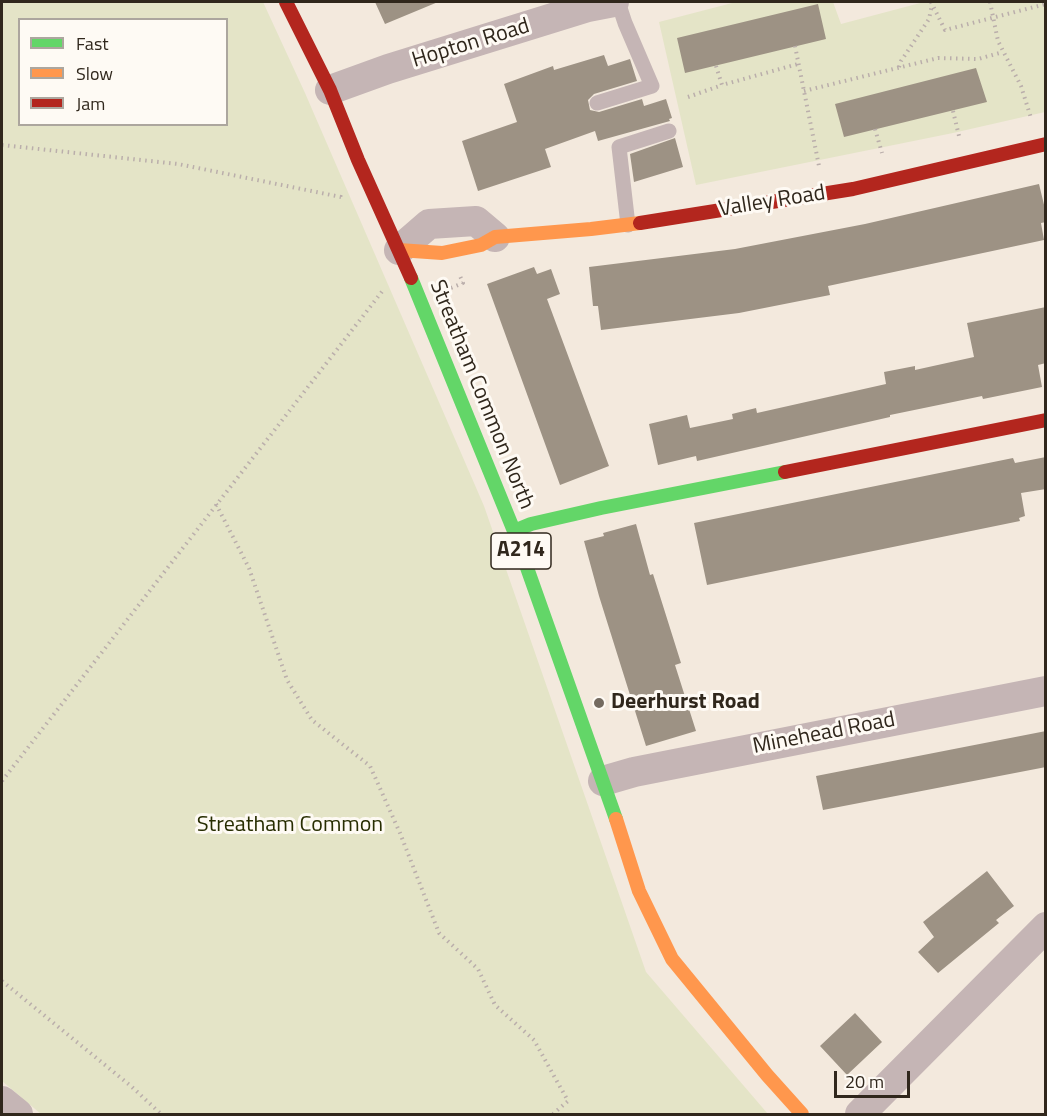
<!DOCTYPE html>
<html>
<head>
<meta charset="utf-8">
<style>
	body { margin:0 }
	#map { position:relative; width:1047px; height:1116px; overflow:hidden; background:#f3e9dd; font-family:"Titillium Web",sans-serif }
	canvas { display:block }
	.frame { position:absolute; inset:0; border:3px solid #30271c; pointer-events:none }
	.legend { position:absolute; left:18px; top:18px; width:210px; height:108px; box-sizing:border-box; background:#fefaf4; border:2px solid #aca69e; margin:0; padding:8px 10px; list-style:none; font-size:18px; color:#30271c }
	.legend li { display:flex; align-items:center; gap:12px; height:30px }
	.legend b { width:30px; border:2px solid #aca69e }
	.scale { position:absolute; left:834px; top:1071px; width:76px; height:27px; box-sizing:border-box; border:3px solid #30271c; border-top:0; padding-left:8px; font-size:18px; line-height:21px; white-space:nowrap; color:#30271c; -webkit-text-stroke:4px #fefaf4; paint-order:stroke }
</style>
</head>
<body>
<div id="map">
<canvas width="1047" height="1116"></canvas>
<div class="frame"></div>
<ul class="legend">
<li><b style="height:8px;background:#63d668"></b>Fast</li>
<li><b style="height:8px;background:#ff974d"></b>Slow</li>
<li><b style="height:8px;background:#b3261e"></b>Jam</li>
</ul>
<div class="scale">20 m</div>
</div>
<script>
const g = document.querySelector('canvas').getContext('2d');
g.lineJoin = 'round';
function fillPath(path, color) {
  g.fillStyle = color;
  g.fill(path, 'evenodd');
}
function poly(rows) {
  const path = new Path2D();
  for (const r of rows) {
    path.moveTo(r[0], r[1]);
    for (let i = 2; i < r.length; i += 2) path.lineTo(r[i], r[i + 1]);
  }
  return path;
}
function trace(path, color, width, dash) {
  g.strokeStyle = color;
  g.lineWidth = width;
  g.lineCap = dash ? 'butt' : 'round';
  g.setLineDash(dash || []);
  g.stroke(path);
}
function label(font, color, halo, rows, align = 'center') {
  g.font = font + ' "Titillium Web",sans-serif';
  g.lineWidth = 6;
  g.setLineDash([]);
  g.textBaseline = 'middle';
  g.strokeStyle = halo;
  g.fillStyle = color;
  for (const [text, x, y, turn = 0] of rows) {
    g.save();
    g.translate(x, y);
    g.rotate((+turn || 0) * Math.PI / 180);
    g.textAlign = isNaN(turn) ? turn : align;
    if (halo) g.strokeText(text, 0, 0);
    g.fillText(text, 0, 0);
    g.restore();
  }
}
const green = poly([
	[2,2,263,2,305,93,484,506,646,972,768,1114,41,1114,2,1081],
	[20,20,226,20,226,124,20,124],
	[736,2,833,2,841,24,924,2,1045,2,1045,112,953,133,696,185,659,22]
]);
const building = poly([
	[375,2,438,2,385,24],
	[818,4,826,39,685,73,677,38],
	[604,55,608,66,630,59,637,81,594,94,588,100,590,110,599,112,642,99,644,106,666,99,672,118,669,119,670,121,598,141,595,131,545,149,551,167,478,191,462,141,517,122,504,84,553,66,554,70],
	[976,68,987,102,844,137,835,104],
	[675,138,683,167,634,182,630,154],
	[1039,184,1046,213,1046,222,1041,223,1044,240,828,286,830,295,739,313,601,330,598,306,593,306,589,267,735,249,865,224],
	[534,267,537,274,551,269,560,294,547,299,609,466,560,485,487,284],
	[1046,307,1046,363,1038,365,1042,387,983,399,982,396,924,408,890,415,890,417,697,461,696,456,658,465,649,424,687,415,690,428,733,419,732,414,756,408,757,413,886,384,884,372,915,366,915,370,974,357,967,323],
	[1046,457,1046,489,1021,493,1025,516,1019,518,1020,521,707,585,694,523,1013,458,1015,463],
	[636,524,650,575,653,574,681,663,675,665,696,731,646,746,599,596,584,541,604,536,603,533],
	[1046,731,1046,767,823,810,816,776],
	[987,871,1014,906,996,920,999,923,938,973,918,952,934,937,923,922],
	[855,1013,882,1042,847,1075,820,1046]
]);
const path = poly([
	[931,2,945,30,1046,4],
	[990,2,998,41,1021,86,1031,118],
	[795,46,819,166],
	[716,66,722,85,798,64],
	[899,67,901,61,929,19,932,5],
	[804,91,938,58,978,59,1003,52],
	[688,97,722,85],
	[953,111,959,136],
	[875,129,882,153],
	[2,145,178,164,341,197,343,201],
	[451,288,463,283,460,276],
	[216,504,249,568,287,680,312,720,370,766,400,833,439,933,478,969,495,1005,534,1040,568,1101,553,1114],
	[2,781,384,289],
	[2,981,132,1087,161,1114]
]);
const lane = poly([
	[597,103,652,86,625,23,618,2],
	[628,225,619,147,669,131]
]);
const street = poly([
	[330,90,388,69,588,7,614,2],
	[399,250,429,224,476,221,495,237],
	[603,781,634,772,1046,691],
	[2,1101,18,1114],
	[860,1114,1046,927]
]);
const fast = poly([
	[411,278,514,531,616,819],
	[514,531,531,524,601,508,785,472]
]);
const slow = poly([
	[399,250,442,253,481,245,495,237,591,229,640,223],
	[616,819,639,891,672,959,767,1075,802,1114]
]);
const jam = poly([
	[286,2,330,90,358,160,411,278],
	[640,223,853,189,1046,144],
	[785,472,1046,420]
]);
const markers = [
	[599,703,6,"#746b60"]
];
const shields = [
	[521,551,60]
];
const shieldNames = [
	["A214",521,551]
];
const streetNames = [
	["Hopton Road",471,44,-17],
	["Valley Road",772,202,-9],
	["Streatham Common North",481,395,68],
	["Minehead Road",824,734,-11]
];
const poiNames = [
	["Deerhurst Road",611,703]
];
const parkNames = [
	["Streatham Common",290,826]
];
fillPath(green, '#e4e4c7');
fillPath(building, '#9d9284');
trace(path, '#baaeab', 4, [1.5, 4.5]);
trace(lane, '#c5b5b5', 15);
trace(street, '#c5b5b5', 30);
trace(fast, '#63d668', 14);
trace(slow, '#ff974d', 14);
trace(jam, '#b3261e', 14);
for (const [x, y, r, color] of markers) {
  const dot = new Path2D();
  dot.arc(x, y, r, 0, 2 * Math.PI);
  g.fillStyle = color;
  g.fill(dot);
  trace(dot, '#fefaf4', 2);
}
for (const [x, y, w] of shields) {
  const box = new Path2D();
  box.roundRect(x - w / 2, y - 18, w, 36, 4.5);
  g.fillStyle = '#fefaf4';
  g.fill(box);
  trace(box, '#30271c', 1.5);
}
label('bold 21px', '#30271c', null, shieldNames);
label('22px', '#30271c', '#fefaf4', streetNames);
label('bold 22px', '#30271c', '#fefaf4', poiNames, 'left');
label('22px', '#272d01', '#fefaf4', parkNames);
</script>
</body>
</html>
